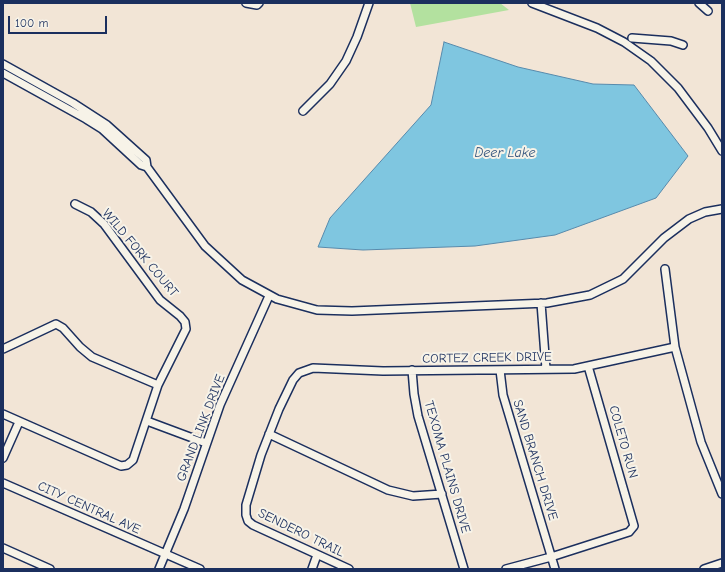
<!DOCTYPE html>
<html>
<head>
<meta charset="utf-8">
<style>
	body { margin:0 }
	#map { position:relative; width:725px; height:572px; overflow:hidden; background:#f2e5d6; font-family:"Comic Neue",sans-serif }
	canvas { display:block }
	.frame { position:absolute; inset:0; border:4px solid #1b2f5e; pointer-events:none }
	.scale { position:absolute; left:8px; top:16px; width:99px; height:18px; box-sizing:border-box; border:2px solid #1b2f5e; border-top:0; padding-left:5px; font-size:12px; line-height:14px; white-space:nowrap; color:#1b2f5e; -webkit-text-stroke:3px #f7f3e8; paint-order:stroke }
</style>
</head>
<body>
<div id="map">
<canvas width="725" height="572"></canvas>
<div class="frame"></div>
<div class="scale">100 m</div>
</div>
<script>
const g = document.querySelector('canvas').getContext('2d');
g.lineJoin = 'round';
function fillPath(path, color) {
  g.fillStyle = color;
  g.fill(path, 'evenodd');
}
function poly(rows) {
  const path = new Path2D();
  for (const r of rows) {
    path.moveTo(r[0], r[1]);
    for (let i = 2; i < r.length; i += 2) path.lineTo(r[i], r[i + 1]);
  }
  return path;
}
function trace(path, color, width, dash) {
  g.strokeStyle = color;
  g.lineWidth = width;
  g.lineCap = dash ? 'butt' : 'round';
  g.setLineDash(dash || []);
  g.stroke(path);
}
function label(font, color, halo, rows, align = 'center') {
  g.font = font + ' "Comic Neue",sans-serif';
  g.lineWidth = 4;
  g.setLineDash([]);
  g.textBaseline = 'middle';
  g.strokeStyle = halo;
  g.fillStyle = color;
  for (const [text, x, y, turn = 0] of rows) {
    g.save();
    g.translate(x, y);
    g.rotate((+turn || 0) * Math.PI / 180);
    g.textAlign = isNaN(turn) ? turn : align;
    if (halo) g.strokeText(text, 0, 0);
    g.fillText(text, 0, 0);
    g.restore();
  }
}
const green = poly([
	[410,3,500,3,509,10,416,27]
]);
const water = poly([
	[444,42,518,67,593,84,634,85,688,156,656,198,555,235,475,246,363,250,318,247,330,218,431,105,444,42]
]);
const street = poly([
	[246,3,257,5,259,3],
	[532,3,597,28,624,42,651,61,678,88,708,128,722,151],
	[699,3,708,11],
	[632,38,671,41,683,45],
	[3,64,73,103,107,125,146,160,147,167],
	[3,73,86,119,102,129,141,165,147,167],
	[303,111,330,84,346,61,357,37,369,3],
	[147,167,205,246,242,280,277,299,317,310,352,311,547,303,590,295,623,279,664,238,689,219,705,212,722,209],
	[665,269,675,347,701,442,722,494],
	[541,303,546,369],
	[3,349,56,324,63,328,80,347,92,357,158,385],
	[412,370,414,394,418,416,464,569],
	[500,370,503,395,555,569],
	[3,414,114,463,121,466,127,465,133,460,158,385,186,329,185,322,180,316,160,300,104,224,91,212,75,204],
	[147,421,206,443],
	[269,434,388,490,413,496,442,494],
	[3,458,19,422],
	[3,483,200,569],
	[3,548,50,569],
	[159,569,184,509,220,405,269,296],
	[312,569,317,555],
	[349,569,253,525,248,521,246,515,246,505,261,455,279,409,293,380,299,373,313,368,383,371,574,369,675,347],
	[506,569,551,557,629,532,634,526,588,366],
	[704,569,722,563]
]);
const streetNames = [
	["WILD FORK COURT",140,253,50],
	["CORTEZ CREEK DRIVE",487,358,-1],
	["GRAND LINK DRIVE",201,428,-69],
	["COLETO RUN",623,442,74],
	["SAND BRANCH DRIVE",535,460,73],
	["TEXOMA PLAINS DRIVE",447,467,74],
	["CITY CENTRAL AVE",89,508,24],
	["SENDERO TRAIL",301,533,26]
];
const waterNames = [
	["Deer Lake",505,153]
];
fillPath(green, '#b3e19f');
fillPath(water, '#7fc6e0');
trace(water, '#578aac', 1);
trace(street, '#1b2f5e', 10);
trace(street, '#f7f3e8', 7);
label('13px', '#1b2f5e', '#f7f3e8', streetNames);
label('italic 14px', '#34557e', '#f7f3e8', waterNames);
</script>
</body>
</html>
